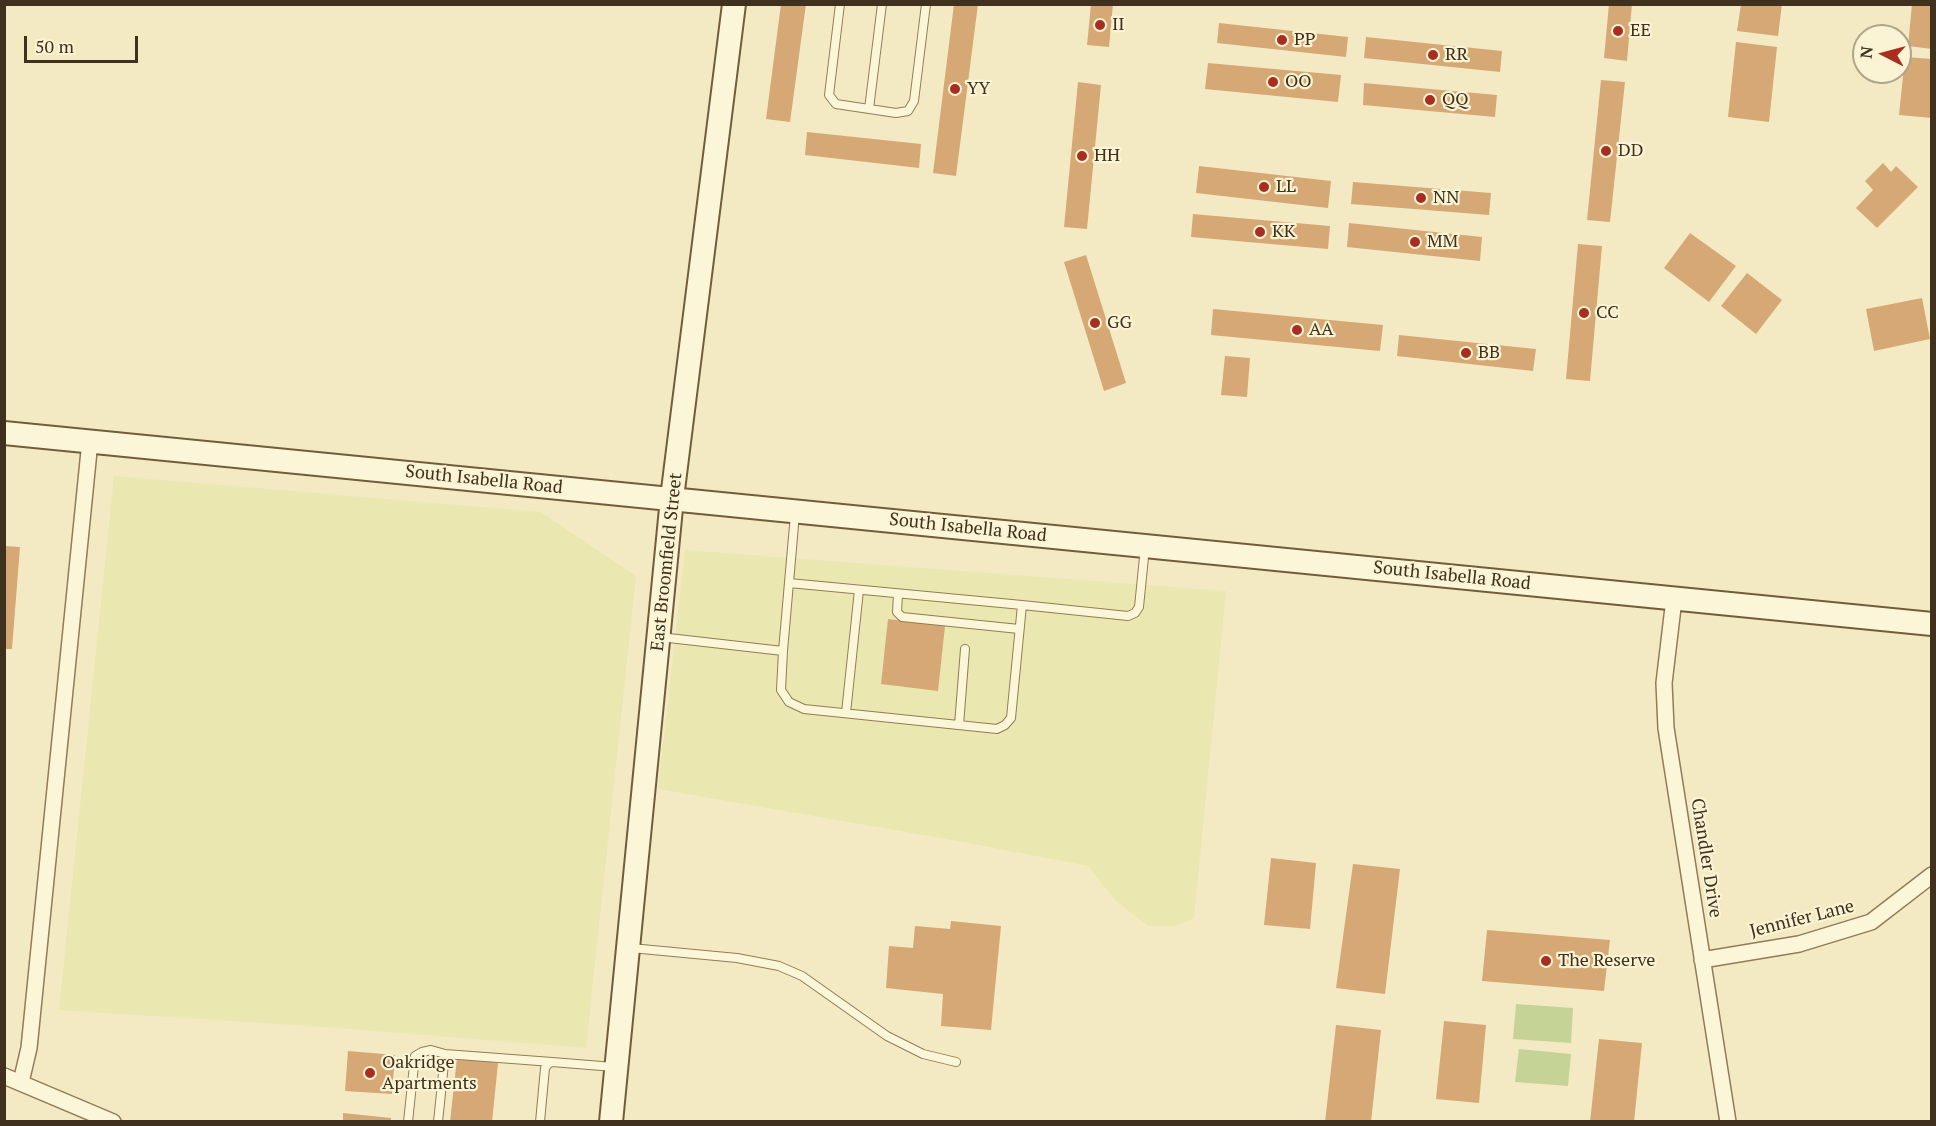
<!DOCTYPE html>
<html>
<head>
<meta charset="utf-8">
<style>
	body { margin:0 }
	#map { position:relative; width:1936px; height:1126px; overflow:hidden; background:#f3eac4; font-family:"PT Serif",serif }
	canvas { display:block }
	.frame { position:absolute; inset:0; border:6px solid #3f311d; pointer-events:none }
	.north { position:absolute; left:1852px; top:24px; width:60px; height:60px; box-sizing:border-box; background:#faf3d4; border:2px solid #afa58b; border-radius:50%; rotate:276deg; font-size:16px; font-weight:700; line-height:24px; text-align:center; color:#3f311d }
	.north::after { content:''; display:block; margin:auto; width:21px; height:27px; background:#a72e20; clip-path:polygon(50% 0,100% 100%,50% 72%,0 100%) }
	.scale { position:absolute; left:24px; top:36px; width:114px; height:27px; box-sizing:border-box; border:3px solid #3f311d; border-top:0; padding-left:8px; font-size:18px; line-height:21px; white-space:nowrap; color:#3f311d; -webkit-text-stroke:4px #faf3d4; paint-order:stroke }
</style>
</head>
<body>
<div id="map">
<canvas width="1936" height="1126"></canvas>
<div class="frame"></div>
<div class="north">N</div>
<div class="scale">50 m</div>
</div>
<script>
const g = document.querySelector('canvas').getContext('2d');
g.lineJoin = 'round';
function fillPath(path, color) {
  g.fillStyle = color;
  g.fill(path, 'evenodd');
}
function poly(rows) {
  const path = new Path2D();
  for (const r of rows) {
    path.moveTo(r[0], r[1]);
    for (let i = 2; i < r.length; i += 2) path.lineTo(r[i], r[i + 1]);
  }
  return path;
}
function trace(path, color, width, dash) {
  g.strokeStyle = color;
  g.lineWidth = width;
  g.lineCap = dash ? 'butt' : 'round';
  g.setLineDash(dash || []);
  g.stroke(path);
}
function label(font, color, halo, rows, align = 'center') {
  g.font = font + ' "PT Serif",serif';
  g.lineWidth = 4.5;
  g.setLineDash([]);
  g.textBaseline = 'middle';
  g.strokeStyle = halo;
  g.fillStyle = color;
  for (const [text, x, y, turn = 0] of rows) {
    g.save();
    g.translate(x, y);
    g.rotate((+turn || 0) * Math.PI / 180);
    g.textAlign = isNaN(turn) ? turn : align;
    if (halo) g.strokeText(text, 0, 0);
    g.fillText(text, 0, 0);
    g.restore();
  }
}
const farmland = poly([
	[114,476,541,512,636,576,586,1048,325,1027,59,1010],
	[685,550,1226,591,1194,918,1176,926,1148,926,1116,901,1088,866,958,841,658,789]
]);
const green = poly([
	[1516,1004,1573,1008,1571,1043,1513,1039],
	[1519,1049,1571,1054,1568,1086,1515,1082]
]);
const building = poly([
	[781,4,806,4,790,122,766,119],
	[954,4,978,4,956,176,933,173],
	[1091,4,1113,4,1109,47,1087,45],
	[1609,4,1632,4,1627,61,1604,58],
	[1741,4,1782,4,1778,36,1737,31],
	[1912,4,1932,4,1932,49,1908,46],
	[1219,23,1348,37,1346,57,1217,43],
	[1366,37,1502,51,1500,72,1364,58],
	[1736,42,1777,47,1769,122,1728,117],
	[1905,57,1932,59,1932,118,1899,115],
	[1208,63,1341,75,1338,102,1205,89],
	[1601,80,1625,82,1610,222,1587,220],
	[1078,82,1101,85,1087,229,1064,227],
	[1364,83,1497,95,1495,117,1363,105],
	[807,132,921,144,919,168,805,155],
	[1883,163,1891,172,1896,166,1918,187,1877,228,1856,208,1873,190,1865,181],
	[1199,166,1331,181,1328,208,1196,193],
	[1353,182,1491,193,1489,215,1351,204],
	[1193,214,1330,226,1328,249,1191,237],
	[1349,223,1482,237,1480,261,1347,247],
	[1690,233,1736,266,1709,302,1664,268],
	[1578,244,1602,246,1590,381,1566,379],
	[1086,255,1126,383,1104,391,1064,262],
	[1747,273,1782,300,1756,334,1721,306],
	[1922,298,1930,339,1874,351,1866,309],
	[1213,309,1383,325,1380,351,1211,335],
	[1399,335,1536,349,1533,371,1397,356],
	[1225,356,1250,358,1247,397,1221,395],
	[4,546,20,547,12,649,4,649],
	[888,619,945,626,938,691,881,684],
	[1271,858,1316,863,1310,929,1264,925],
	[1353,864,1400,869,1385,994,1336,988],
	[951,921,1001,926,991,1030,941,1026,943,994,886,988,889,946,913,948,915,926,950,929],
	[1487,930,1610,940,1604,991,1482,981],
	[1444,1021,1486,1025,1479,1103,1436,1099],
	[1336,1025,1381,1030,1371,1122,1325,1122],
	[1599,1039,1642,1043,1634,1122,1590,1122],
	[348,1051,395,1055,392,1094,345,1091],
	[457,1058,498,1063,492,1122,450,1122],
	[343,1113,391,1118,391,1122,343,1122]
]);
const lane = poly([
	[840,4,829,95,836,104,896,113,908,111,914,101,926,4],
	[869,109,882,4],
	[789,583,1022,605],
	[898,594,897,612,902,617,1019,629],
	[660,637,783,651,795,514],
	[783,651,781,690,789,702,804,709,997,729,1005,725,1011,718,1022,605,1128,616,1135,613,1139,607,1145,547],
	[846,713,859,590],
	[959,725,965,649],
	[631,948,737,958,779,966,802,976,887,1036,923,1054,956,1062],
	[408,1122,415,1056,422,1052,431,1050,445,1054,552,1062],
	[438,1122,445,1054],
	[540,1122,545,1068,548,1064,552,1062,614,1067]
]);
const street = poly([
	[1674,599,1664,683,1666,728,1728,1122],
	[1702,960,1799,944,1871,922,1932,875],
	[4,1076,113,1122],
	[21,1082,29,1048,90,441]
]);
const secondary = poly([
	[4,433,1932,624],
	[611,1122,672,498,734,4]
]);
const markers = [
	[1100,25,6,"#a72e20"],
	[1618,31,6,"#a72e20"],
	[1282,40,6,"#a72e20"],
	[1433,55,6,"#a72e20"],
	[1273,82,6,"#a72e20"],
	[955,89,6,"#a72e20"],
	[1430,100,6,"#a72e20"],
	[1606,151,6,"#a72e20"],
	[1082,156,6,"#a72e20"],
	[1264,187,6,"#a72e20"],
	[1421,198,6,"#a72e20"],
	[1260,232,6,"#a72e20"],
	[1415,242,6,"#a72e20"],
	[1584,313,6,"#a72e20"],
	[1095,323,6,"#a72e20"],
	[1297,330,6,"#a72e20"],
	[1466,353,6,"#a72e20"],
	[1546,961,6,"#a72e20"],
	[370,1073,6,"#a72e20"]
];
const poiNames = [
	["II",1112,25],
	["EE",1630,31],
	["PP",1294,40],
	["RR",1445,55],
	["OO",1285,82],
	["YY",967,89],
	["QQ",1442,100],
	["DD",1618,151],
	["HH",1094,156],
	["LL",1276,187],
	["NN",1433,198],
	["KK",1272,232],
	["MM",1427,242],
	["CC",1596,313],
	["GG",1107,323],
	["AA",1309,330],
	["BB",1478,353],
	["The Reserve",1558,961],
	["Oakridge",382,1063],
	["Apartments",382,1084]
];
const streetNames = [
	["South Isabella Road",484,480,6],
	["South Isabella Road",968,528,6],
	["East Broomfield Street",667,562,-84],
	["South Isabella Road",1452,576,6],
	["Chandler Drive",1706,858,81],
	["Jennifer Lane",1802,919,-14]
];
fillPath(farmland, '#eae7b0');
fillPath(green, '#c5d396');
fillPath(building, '#d6a875');
trace(lane, '#917c57', 10);
trace(street, '#917c57', 18);
trace(secondary, '#725d3b', 26);
trace(lane, '#fcf6d8', 8);
trace(street, '#fcf6d8', 15);
trace(secondary, '#fcf6d8', 22);
for (const [x, y, r, color] of markers) {
  const dot = new Path2D();
  dot.arc(x, y, r, 0, 2 * Math.PI);
  g.fillStyle = color;
  g.fill(dot);
  trace(dot, '#faf3d4', 2);
}
label('18px', '#3f311d', '#faf3d4', poiNames, 'left');
label('18px', '#3f311d', '#faf3d4', streetNames);
</script>
</body>
</html>
